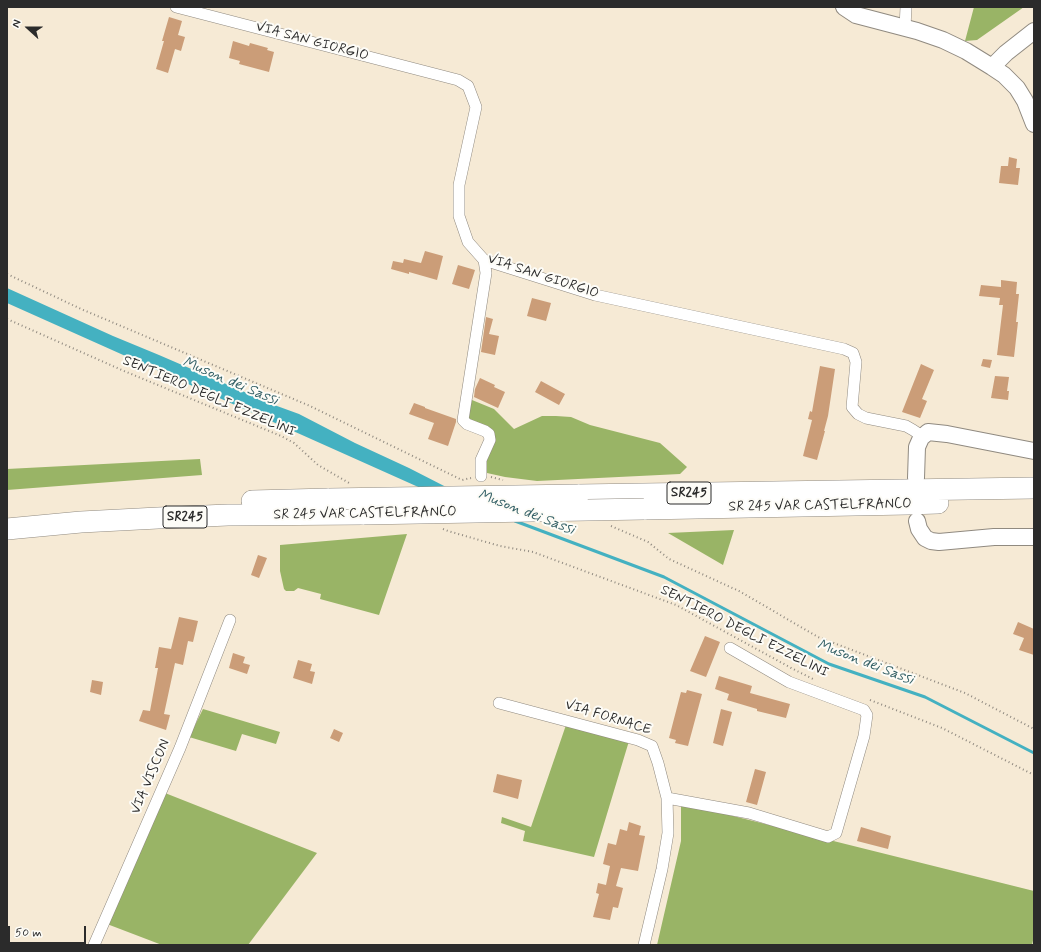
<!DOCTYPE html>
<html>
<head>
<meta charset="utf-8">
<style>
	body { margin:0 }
	#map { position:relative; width:1041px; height:952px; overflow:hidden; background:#f6ead5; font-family:Mynerve,sans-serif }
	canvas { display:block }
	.frame { position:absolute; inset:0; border:8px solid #2b2b2b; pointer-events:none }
	.north { position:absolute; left:8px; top:8px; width:40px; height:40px; -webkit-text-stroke:3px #fdfcf7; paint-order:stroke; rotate:291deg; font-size:11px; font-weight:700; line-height:16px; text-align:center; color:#2b2b2b }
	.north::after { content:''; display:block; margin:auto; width:14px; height:18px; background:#2b2b2b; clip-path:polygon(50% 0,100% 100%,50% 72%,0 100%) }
	.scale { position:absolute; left:8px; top:926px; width:78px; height:18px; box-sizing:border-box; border:2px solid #2b2b2b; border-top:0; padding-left:5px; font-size:12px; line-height:14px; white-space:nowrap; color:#2b2b2b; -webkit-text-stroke:3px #fdfcf7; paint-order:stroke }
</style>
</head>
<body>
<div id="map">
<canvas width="1041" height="952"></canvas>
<div class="frame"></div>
<div class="north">N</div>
<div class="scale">50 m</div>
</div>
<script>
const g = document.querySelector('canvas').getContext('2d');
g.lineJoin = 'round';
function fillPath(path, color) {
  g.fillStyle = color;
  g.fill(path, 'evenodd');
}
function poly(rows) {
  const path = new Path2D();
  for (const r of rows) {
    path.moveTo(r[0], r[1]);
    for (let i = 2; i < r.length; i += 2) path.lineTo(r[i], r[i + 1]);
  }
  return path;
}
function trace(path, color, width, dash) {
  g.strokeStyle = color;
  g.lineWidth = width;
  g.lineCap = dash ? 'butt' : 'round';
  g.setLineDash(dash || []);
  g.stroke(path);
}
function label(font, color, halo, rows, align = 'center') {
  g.font = font + ' Mynerve,sans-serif';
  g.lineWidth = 4;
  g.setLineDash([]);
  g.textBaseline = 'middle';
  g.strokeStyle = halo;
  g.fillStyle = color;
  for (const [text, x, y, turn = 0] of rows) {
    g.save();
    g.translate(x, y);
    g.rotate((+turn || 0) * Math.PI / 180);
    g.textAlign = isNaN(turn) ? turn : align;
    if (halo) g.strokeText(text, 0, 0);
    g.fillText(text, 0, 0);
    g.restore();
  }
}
const forest = poly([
	[974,7,1024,7,977,40,965,41],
	[472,400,494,409,514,429,542,416,556,416,571,417,590,425,660,443,687,467,680,474,537,481,505,477,487,473,486,461,495,437,491,431,467,419],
	[200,459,202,475,7,490,7,469],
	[734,530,723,565,668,533],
	[407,534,379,615,320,599,321,594,298,588,294,591,286,591,284,589,280,571,280,545],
	[203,709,280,732,276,744,242,734,236,751,189,737],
	[566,725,629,741,594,857,523,841,525,831,501,823,502,817,531,827],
	[165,793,317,853,248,945,162,945,107,924],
	[681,803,1034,891,1034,936,1032,945,657,945,681,841]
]);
const water = poly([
	[7,288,113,336,159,355,277,406,299,414,355,443,409,468,450,489,425,490,7,303]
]);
const stream = poly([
	[515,521,664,577,829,664,925,697,1034,753]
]);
const building = poly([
	[169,17,182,21,178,35,185,37,181,51,175,49,168,73,156,69,164,41,162,41],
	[233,41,249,46,250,43,268,48,267,50,274,52,269,72,239,64,240,61,229,58],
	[1009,157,1017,159,1016,168,1020,168,1018,185,999,183,1001,166,1008,166],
	[425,251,443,256,437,280,409,272,409,274,391,269,393,261,403,263,404,259,421,263],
	[458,265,475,270,469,289,452,284],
	[1001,280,1017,282,1016,294,1019,294,1016,322,1018,322,1014,357,997,355,1003,305,999,305,1000,298,979,296,981,285,1001,287],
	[532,298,551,303,546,321,527,316],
	[486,317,493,319,489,334,499,336,495,355,481,352],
	[983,359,992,360,990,368,981,366],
	[921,364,934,370,922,399,927,401,920,418,902,412],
	[820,366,835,369,828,416,824,431,825,431,817,460,803,456,812,420,808,419,810,411,812,412],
	[995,376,1009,377,1007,391,1009,391,1008,400,991,398],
	[480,378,495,385,494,387,505,392,498,408,474,397,475,389],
	[541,381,565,394,559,405,535,392],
	[414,403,425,407,425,408,456,419,456,422,448,446,428,439,434,423,409,414],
	[258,555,267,558,259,578,251,575],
	[179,617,198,621,193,642,188,641,183,665,175,663,164,714,170,715,166,730,139,721,143,710,150,711,158,668,155,668,159,647,171,649],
	[1018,622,1034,629,1034,655,1019,650,1024,638,1013,634],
	[705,636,720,642,706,677,690,671],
	[233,653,245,657,243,663,250,665,247,674,229,668],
	[298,660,312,664,310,671,315,672,312,684,293,678],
	[719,676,752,686,750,693,790,704,786,718,757,711,757,709,727,700,729,694,715,689],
	[92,680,103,682,101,695,90,692],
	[687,690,702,694,688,746,675,743,676,740,669,738,681,692,686,693],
	[721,709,732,712,723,746,713,743],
	[334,729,343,733,339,742,330,738],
	[755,769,766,772,757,805,746,802],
	[497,774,522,780,518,799,493,792],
	[629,822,641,826,639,835,645,836,638,871,621,868,616,886,623,888,618,908,613,907,610,920,593,917,599,894,596,893,598,883,606,885,610,866,603,864,608,843,616,845,620,829,627,831],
	[861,827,891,836,888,849,857,841]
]);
const path = poly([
	[7,274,81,309,310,406,462,480,471,478],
	[7,319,124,371,281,436,294,443,318,465,349,483],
	[491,477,503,480],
	[611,526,648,542,669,559,739,591,818,637,965,693,1034,729],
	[443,529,448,531,500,546,533,552,676,605,795,670,813,679],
	[870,700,942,728,1034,775]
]);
const street = poly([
	[176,7,458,80,468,86,476,107,459,185,459,216,468,242,484,260,595,295,844,349,853,353,856,362,852,407,858,414,866,418,906,426,913,430,922,436],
	[905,28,906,7],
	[481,476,481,460,490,440,489,434,485,431,467,424,463,420,486,273,484,260],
	[499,703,638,740,652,746,658,763,667,798,668,833,662,869,644,945],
	[667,798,749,813,828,837,836,833,864,736,867,715,864,710,789,682,730,648],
	[94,945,180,748,230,620]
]);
const secondary = poly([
	[844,7,856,15,917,31,943,40,966,51,992,67,1004,75,1017,88,1025,101,1034,124],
	[992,67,1006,53,1034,31],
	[916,478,917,447,921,438,928,432,947,434,1034,451],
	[917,521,919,529,925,538,931,541,939,542,994,537,1034,537]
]);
const highway = poly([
	[578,495,1034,488],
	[252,501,329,499],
	[644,509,908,504,938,503],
	[7,529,81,522,158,518,228,515,364,514]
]);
const highwayBridge = poly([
	[329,499,578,495],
	[364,514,644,509]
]);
const shields = [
	[689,493,44],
	[185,517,44]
];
const shieldNames = [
	["SR245",689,493],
	["SR245",185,517]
];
const streetNames = [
	["VIA SAN GIORGIO",312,42,15],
	["VIA SAN GIORGIO",543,277,18],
	["SENTIERO DEGLI EZZELINI",209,397,23],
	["SR 245 VAR CASTELFRANCO",820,506,-1],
	["SR 245 VAR CASTELFRANCO",365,514,-1],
	["SENTIERO DEGLI EZZELINI",744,632,27],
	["VIA FORNACE",608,718,17],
	["VIA VISCON",151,777,-67]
];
const waterNames = [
	["Muson dei Sassi",230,382,23],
	["Muson dei Sassi",526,513,21],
	["Muson dei Sassi",865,663,21]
];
fillPath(forest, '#99b466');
fillPath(water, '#44b1c1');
trace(stream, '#44b1c1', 3);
fillPath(building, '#cb9d78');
trace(street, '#908a80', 12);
trace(secondary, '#908a80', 18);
trace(highway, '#908a80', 22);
trace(path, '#908a80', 2, [1, 3]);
trace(street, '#fff', 11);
trace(secondary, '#fff', 16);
trace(highway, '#fff', 21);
trace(highwayBridge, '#908a80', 22, []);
trace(highwayBridge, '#fff', 21);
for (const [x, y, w] of shields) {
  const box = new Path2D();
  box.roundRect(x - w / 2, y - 11, w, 22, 3);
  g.fillStyle = '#fdfcf7';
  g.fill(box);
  trace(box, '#2b2b2b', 1);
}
label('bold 13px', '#2b2b2b', null, shieldNames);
label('14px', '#2b2b2b', '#fdfcf7', streetNames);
label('italic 15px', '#356167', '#fdfcf7', waterNames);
</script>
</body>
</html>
